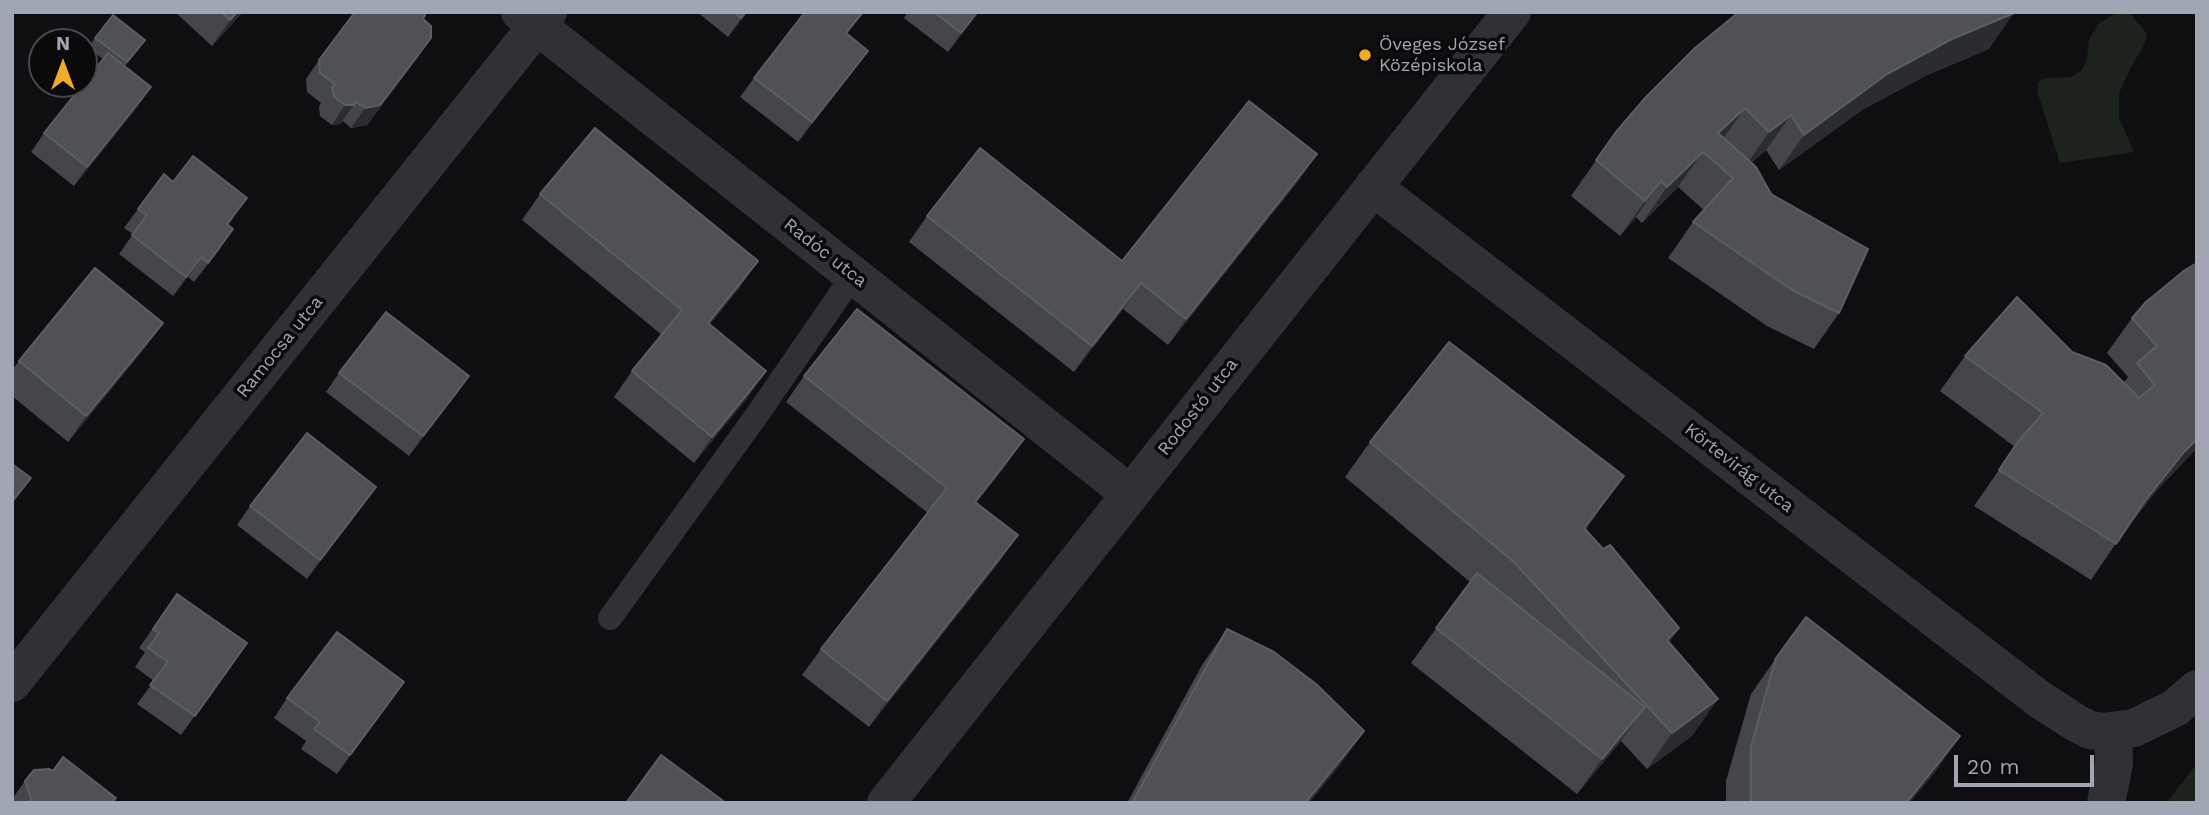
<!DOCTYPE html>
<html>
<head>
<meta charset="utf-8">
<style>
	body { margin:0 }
	#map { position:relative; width:2209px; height:815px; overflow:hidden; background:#0f0f11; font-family:"Work Sans",sans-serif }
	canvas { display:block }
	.frame { position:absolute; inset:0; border:14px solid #a0a6b2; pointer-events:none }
	.north { position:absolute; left:28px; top:28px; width:70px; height:70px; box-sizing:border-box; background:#0a0a0b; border:2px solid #46484e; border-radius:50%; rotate:0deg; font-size:19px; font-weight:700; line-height:28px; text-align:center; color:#a0a6b2 }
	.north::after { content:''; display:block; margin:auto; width:24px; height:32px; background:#f0ac28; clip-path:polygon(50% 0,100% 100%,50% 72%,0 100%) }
	.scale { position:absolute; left:1954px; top:755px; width:140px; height:32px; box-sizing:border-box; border:4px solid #a0a6b2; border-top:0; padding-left:9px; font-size:21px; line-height:24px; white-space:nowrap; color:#a0a6b2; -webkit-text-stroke:5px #0a0a0b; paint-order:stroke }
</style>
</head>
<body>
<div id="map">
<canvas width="2209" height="815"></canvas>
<div class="frame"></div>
<div class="north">N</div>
<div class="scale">20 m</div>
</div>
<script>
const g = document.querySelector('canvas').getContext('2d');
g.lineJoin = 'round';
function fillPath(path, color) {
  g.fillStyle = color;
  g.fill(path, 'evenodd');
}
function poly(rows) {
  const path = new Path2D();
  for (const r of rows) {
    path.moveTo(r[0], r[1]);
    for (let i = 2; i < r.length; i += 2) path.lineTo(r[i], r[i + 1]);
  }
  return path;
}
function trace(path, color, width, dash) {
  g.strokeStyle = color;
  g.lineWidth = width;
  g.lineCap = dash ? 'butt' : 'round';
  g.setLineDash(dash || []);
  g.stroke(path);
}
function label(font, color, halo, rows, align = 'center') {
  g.font = font + ' "Work Sans",sans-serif';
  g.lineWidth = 7;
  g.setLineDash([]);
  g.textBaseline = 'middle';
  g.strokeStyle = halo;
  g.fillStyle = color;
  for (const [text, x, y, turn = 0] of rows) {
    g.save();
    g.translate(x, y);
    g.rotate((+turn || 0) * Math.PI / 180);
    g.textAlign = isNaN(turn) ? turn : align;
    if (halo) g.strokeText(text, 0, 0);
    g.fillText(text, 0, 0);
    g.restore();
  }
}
const green = poly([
	[2129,12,2147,34,2145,43,2130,69,2119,93,2119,118,2134,152,2060,163,2038,94,2038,83,2044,78,2072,77,2082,70,2087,59,2089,40,2098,24,2113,15],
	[2197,764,2197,803,2166,803]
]);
const lane = poly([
	[610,618,757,415,841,293]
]);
const street = poly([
	[520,12,1129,493],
	[1373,187,2039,699,2076,723,2090,730,2103,732,2134,728,2175,708,2197,689],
	[12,683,548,12],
	[886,803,1512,12],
	[2106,803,2114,763,2113,731]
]);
const wall = poly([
	[175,12,243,12,212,46],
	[697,12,747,12,728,37],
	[908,12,979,12,948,52,904,18],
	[423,19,418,57,367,125,351,128,343,121,340,124,332,125,320,116,319,107,321,103,307,92,306,79,319,60],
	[847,34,868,51,854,70,798,142,740,97,754,78],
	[95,38,145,40,125,66,151,87,138,106,74,186,31,152,44,133,103,59,88,48],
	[1989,49,1927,75,1862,110,1779,170,1766,150,1751,163,1771,194,1839,313,1814,349,1767,326,1668,258,1693,222,1704,210,1678,187,1642,223,1636,217,1620,236,1571,196,1616,132],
	[1317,154,1299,180,1168,345,1123,309,1074,372,909,242,927,216,1122,261],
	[173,182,234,217,228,225,220,249,194,282,188,277,173,296,119,254,133,234,124,228,138,209],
	[540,194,740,287,710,324,748,397,694,463,614,397,632,371,662,335,522,220],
	[2197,263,2197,448,2159,488,2125,530,2091,580,1974,506,2015,447,1940,391,1965,356,2072,352,2124,382,2128,377,2107,353,2132,318],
	[163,323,144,349,68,442,12,396,12,370,19,361],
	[339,373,469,376,409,456,326,392],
	[804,376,1024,439,1006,465,976,503,1000,561,869,727,802,675,821,649,928,513,786,402],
	[1370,442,1599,511,1586,529,1603,549,1679,628,1669,643,1693,735,1647,769,1621,741,1577,794,1411,663,1470,582,1345,477],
	[376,487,307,579,237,525,250,506],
	[177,594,247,643,181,735,137,704,154,681,135,667,145,652,139,648],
	[1227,629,1364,731,1339,766,1309,803,1127,803,1202,665],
	[1776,658,1960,736,1935,772,1909,803,1726,803,1726,781,1751,694],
	[404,682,337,774,301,749,306,741,274,718,287,698],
	[25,781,112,803,12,803,12,799]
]);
const shadedWall = poly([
	[237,12,243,12,212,46,230,20],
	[746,12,747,12,728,37],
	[977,12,979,12,948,52,961,33],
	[2014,13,1989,49,1927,75,1862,110,1779,170,1804,135,1887,74,1952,39],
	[431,38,367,125,351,128,365,108],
	[868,51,854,70,798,142,812,122],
	[151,87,138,106,74,186,87,167],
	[356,102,340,124,332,125,345,105],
	[1745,108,1720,143,1718,133],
	[1791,115,1766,150,1744,168,1769,132],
	[1703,152,1678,187,1642,223,1667,187],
	[1317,154,1299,180,1168,345,1186,319],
	[1661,181,1636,217,1620,236,1645,201],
	[233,229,220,249,194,282,208,263],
	[201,257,188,277,173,296,186,277],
	[758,261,740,287,689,349,708,323],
	[1141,283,1123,309,1074,372,1092,346],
	[163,323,144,349,68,442,86,416],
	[766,371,748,397,694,463,712,437],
	[469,376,456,395,409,456,423,436],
	[1024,439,1006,465,957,528,975,502],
	[2197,439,2197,448,2159,488,2120,537,2145,501,2184,452],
	[1624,476,1599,511,1559,563,1584,528],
	[376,487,363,506,307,579,320,560],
	[1018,535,1000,561,869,727,887,701],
	[1679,628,1655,663,1667,640],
	[404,682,391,701,337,774,350,755],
	[1718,699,1693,735,1647,769,1672,733],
	[1645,707,1620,742,1577,794,1602,759],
	[1364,731,1339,766,1309,803,1305,803],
	[1960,736,1935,772,1909,803,1905,803]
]);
const building = poly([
	[221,12,237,12,230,20,221,12],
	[355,12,424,12,425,15,423,19,431,26,431,38,380,105,365,108,356,102,354,105,345,105,334,97,332,88,335,84,320,73,319,60,355,12],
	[734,12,746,12,741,18,734,12],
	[805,12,863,12,846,33,868,51,812,122,754,78,805,12],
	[934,12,977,12,961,33,934,12],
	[1739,12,2014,13,1952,39,1887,74,1804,135,1791,115,1769,132,1745,108,1718,133,1756,167,1771,194,1868,249,1839,313,1792,290,1693,222,1733,178,1703,152,1667,187,1661,181,1645,201,1596,160,1616,132,1646,97,1695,48,1739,12],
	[113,15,145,40,127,62,95,38,113,15],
	[108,53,151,87,87,167,44,133,108,53],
	[1249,101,1317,154,1186,319,1141,283,1092,346,927,216,980,148,1122,261,1249,101],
	[595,128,758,261,708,323,766,371,712,437,632,371,682,310,540,194,595,128],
	[193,156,247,198,227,224,233,229,208,263,201,257,186,277,132,235,147,215,138,209,164,174,173,182,193,156],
	[2197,263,2197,439,2184,452,2145,501,2116,544,1999,470,2017,443,2043,413,1965,356,2017,297,2072,352,2106,365,2139,398,2155,385,2137,363,2157,346,2132,318,2146,302,2185,270,2197,263],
	[95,268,163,323,86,416,19,361,95,268],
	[857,309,1024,439,975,502,1018,535,887,701,821,649,947,488,804,376,857,309],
	[386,312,469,376,423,436,339,373,386,312],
	[1449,342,1624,476,1584,528,1603,549,1610,545,1679,628,1667,640,1718,699,1672,733,1514,562,1370,442,1449,342],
	[307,433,376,487,320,560,250,506,307,433],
	[12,464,31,478,12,502,12,464],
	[1477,573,1645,707,1602,759,1436,628,1477,573],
	[177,594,247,643,195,716,150,685,168,662,148,648,159,633,153,629,177,594],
	[1806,617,1960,736,1906,803,1751,803,1751,746,1776,658,1806,617],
	[1227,629,1274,652,1316,684,1364,731,1305,803,1132,803,1227,629],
	[337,632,404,682,350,755,314,729,320,722,287,698,337,632],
	[661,755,726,803,626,803,661,755],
	[63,757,116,798,112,803,28,803,31,799,25,781,34,770,49,769,53,771,63,757]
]);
const markers = [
	[1365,55,7,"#f0ac28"]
];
const poiNames = [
	["Öveges József",1379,45],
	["Középiskola",1379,66]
];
const streetNames = [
	["Radóc utca",825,253,38],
	["Ramocsa utca",280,347,-51],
	["Rodostó utca",1198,407,-52],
	["Körtevirág utca",1739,468,38]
];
fillPath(green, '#1c231d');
trace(lane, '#303135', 24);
trace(street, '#303135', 38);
fillPath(wall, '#45464c');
fillPath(shadedWall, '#2b2c30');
fillPath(building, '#4f5157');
trace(building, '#5b5e65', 2);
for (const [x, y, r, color] of markers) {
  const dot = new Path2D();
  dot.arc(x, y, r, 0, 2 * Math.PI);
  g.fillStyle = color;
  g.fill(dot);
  trace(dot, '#0a0a0b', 2.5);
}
label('18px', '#a0a6b2', '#0a0a0b', poiNames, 'left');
label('18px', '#a0a6b2', '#0a0a0b', streetNames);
</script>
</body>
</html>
